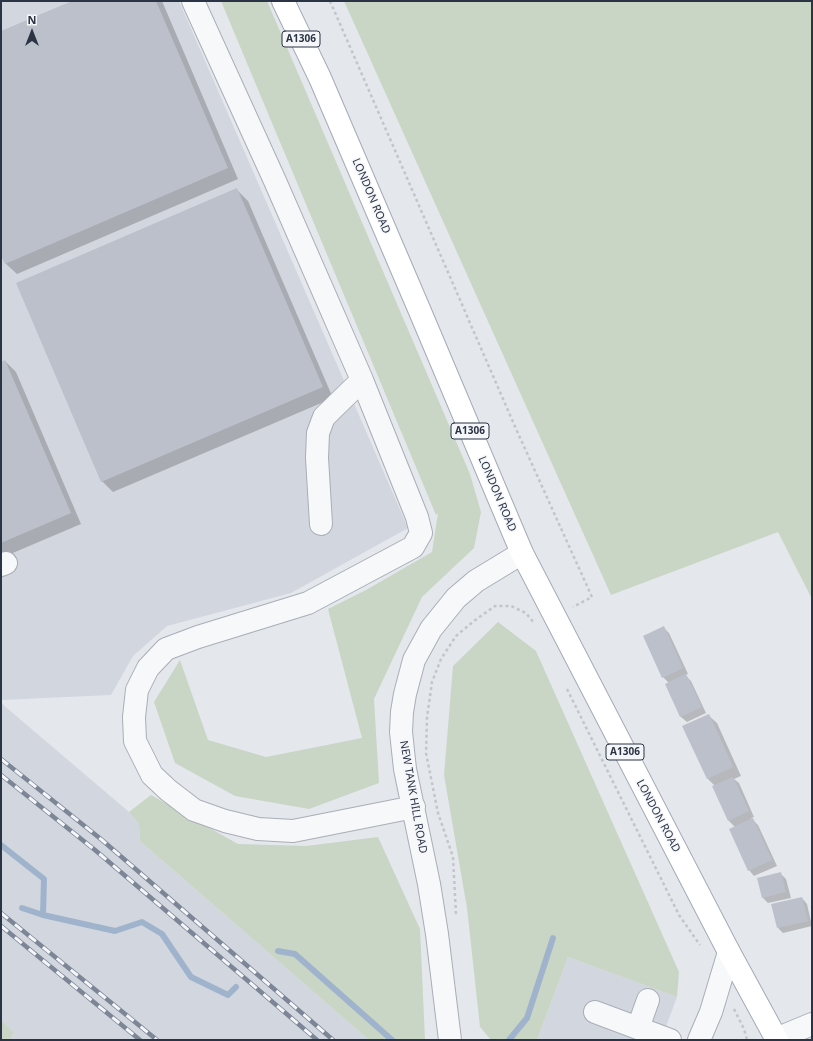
<!DOCTYPE html>
<html>
<head>
<meta charset="utf-8">
<style>
	body { margin:0 }
	#map { position:relative; width:813px; height:1041px; overflow:hidden; background:#e4e7ec; font-family:"Noto Sans",sans-serif }
	canvas { display:block }
	.frame { position:absolute; inset:0; border:2px solid #2b3445; pointer-events:none }
	.north { position:absolute; left:12px; top:12px; width:40px; height:40px; -webkit-text-stroke:3px #f4f6f9; paint-order:stroke; rotate:0deg; font-size:11px; font-weight:700; line-height:16px; text-align:center; color:#2b3445 }
	.north::after { content:''; display:block; margin:auto; width:14px; height:18px; background:#2b3445; clip-path:polygon(50% 0,100% 100%,50% 72%,0 100%) }
</style>
</head>
<body>
<div id="map">
<canvas width="813" height="1041"></canvas>
<div class="frame"></div>
<div class="north">N</div>
</div>
<script>
const g = document.querySelector('canvas').getContext('2d');
g.lineJoin = 'round';
function fillPath(path, color) {
  g.fillStyle = color;
  g.fill(path, 'evenodd');
}
function poly(rows) {
  const path = new Path2D();
  for (const r of rows) {
    path.moveTo(r[0], r[1]);
    for (let i = 2; i < r.length; i += 2) path.lineTo(r[i], r[i + 1]);
  }
  return path;
}
function trace(path, color, width, dash) {
  g.strokeStyle = color;
  g.lineWidth = width;
  g.lineCap = dash ? 'butt' : 'round';
  g.setLineDash(dash || []);
  g.stroke(path);
}
function label(font, color, halo, rows, align = 'center') {
  g.font = font + ' "Noto Sans",sans-serif';
  g.lineWidth = 3;
  g.setLineDash([]);
  g.textBaseline = 'middle';
  g.strokeStyle = halo;
  g.fillStyle = color;
  for (const [text, x, y, turn = 0] of rows) {
    g.save();
    g.translate(x, y);
    g.rotate((+turn || 0) * Math.PI / 180);
    g.textAlign = isNaN(turn) ? turn : align;
    if (halo) g.strokeText(text, 0, 0);
    g.fillText(text, 0, 0);
    g.restore();
  }
}
const built = poly([
	[1,1,179,1,408,528,291,593,167,626,133,656,111,695,1,700],
	[1,703,129,812,139,824,140,841,369,1040,10,1040,14,1032,1,1020],
	[568,957,677,997,661,1040,537,1040]
]);
const green = poly([
	[221,1,267,1,470,474,481,512,474,548,422,597,374,699,379,783,309,809,235,796,175,763,154,702,180,660,208,740,266,757,362,738,328,609,366,590,432,552,438,513,436,515],
	[344,1,812,1,812,599,778,532,611,595],
	[498,622,536,651,679,972,677,997,568,957,537,1040,491,1040,480,1027,467,908,444,775,453,666],
	[151,795,238,844,306,846,378,837,420,929,425,1040,369,1040,140,841,139,824,129,812],
	[1,1020,14,1032,10,1040,1,1040]
]);
const shadow = poly([
	[74,1,162,1,238,179,17,274,5,263,1,253,1,32],
	[237,190,248,201,333,398,113,492,102,481],
	[5,361,16,372,81,524,1,558,1,363],
	[664,628,669,633,688,674,685,675,691,681,706,713,687,722,681,717,666,685,669,683,663,677],
	[708,715,717,723,741,776,734,779,739,783,754,817,751,818,758,825,777,866,754,876,749,870,735,827,729,821,713,787,715,786,708,779,684,726],
	[780,873,786,879,791,898,768,903,763,898],
	[802,898,807,904,812,926,783,933,778,928]
]);
const stream = poly([
	[1,845,44,879,43,915],
	[22,908,43,915,115,931,142,922,162,934,191,977,228,995,236,987],
	[278,951,295,954,392,1040],
	[509,1040,527,1018,553,938]
]);
const building = poly([
	[72,1,156,1,228,168,5,264,1,255,1,31],
	[237,188,323,387,101,482,16,283],
	[5,360,71,513,1,543,1,362],
	[664,626,683,668,662,678,643,636],
	[686,674,702,707,680,717,665,684],
	[709,714,733,767,707,779,682,726],
	[733,777,749,811,728,821,712,786],
	[753,818,772,860,748,871,729,829],
	[781,872,786,892,762,898,757,878],
	[802,897,808,921,777,928,771,904]
]);
const path = poly([
	[330,1,517,431,592,597,573,607],
	[567,689,679,915,700,945],
	[456,914,453,857,438,813,426,753,427,718,432,682,441,659,456,636,474,621,495,606,511,606,526,613,534,623],
	[734,1009,744,1029,747,1040]
]);
const minor = poly([
	[193,1,275,181,362,380,417,517,421,533,413,547,308,603,198,637,166,649,148,668,137,690,134,717,135,741,152,775,168,790,194,810,225,821,258,829,293,831,414,807],
	[321,524,317,458,318,433,324,417,362,380],
	[1,565,6,563],
	[595,1012,670,1040],
	[638,1028,648,1000],
	[776,1039,812,1024],
	[450,1040,437,934,429,884,405,769,401,732,402,712,405,694,414,660,431,629,456,598,476,581,522,553],
	[699,1040,711,1012,729,952]
]);
const major = poly([
	[283,1,320,78,419,309,522,553,729,952,777,1040]
]);
const rail = poly([
	[1,759,102,840,333,1040],
	[1,775,95,850,317,1040],
	[1,913,157,1040],
	[1,926,140,1040]
]);
const shields = [
	[301,39,38],
	[470,431,38],
	[625,752,38]
];
const shieldNames = [
	["A1306",301,39],
	["A1306",470,431],
	["A1306",625,752]
];
const streetNames = [
	["LONDON ROAD",371,196,67],
	["LONDON ROAD",497,494,67],
	["NEW TANK HILL ROAD",413,797,80],
	["LONDON ROAD",658,816,62]
];
fillPath(built, '#d2d6de');
fillPath(green, '#c9d6c5');
fillPath(shadow, '#0003');
trace(stream, '#9fb4cc', 6);
fillPath(building, '#bbc0ca');
trace(minor, '#a9aeb7', 24);
trace(major, '#a3abb8', 24);
trace(path, '#c2c5cb', 2.5, [3, 3]);
trace(minor, '#f7f8fa', 22);
trace(major, '#fff', 22);
trace(rail, '#7d8696', 4.5);
trace(rail, '#f4f6f9', 3, [9]);
for (const [x, y, w] of shields) {
  const box = new Path2D();
  box.roundRect(x - w / 2, y - 8, w, 16, 3);
  g.fillStyle = '#f4f6f9';
  g.fill(box);
  trace(box, '#2b3445', 1);
}
label('bold 10px', '#2b3445', null, shieldNames);
label('11px', '#2b3445', '#f4f6f9', streetNames);
</script>
</body>
</html>
